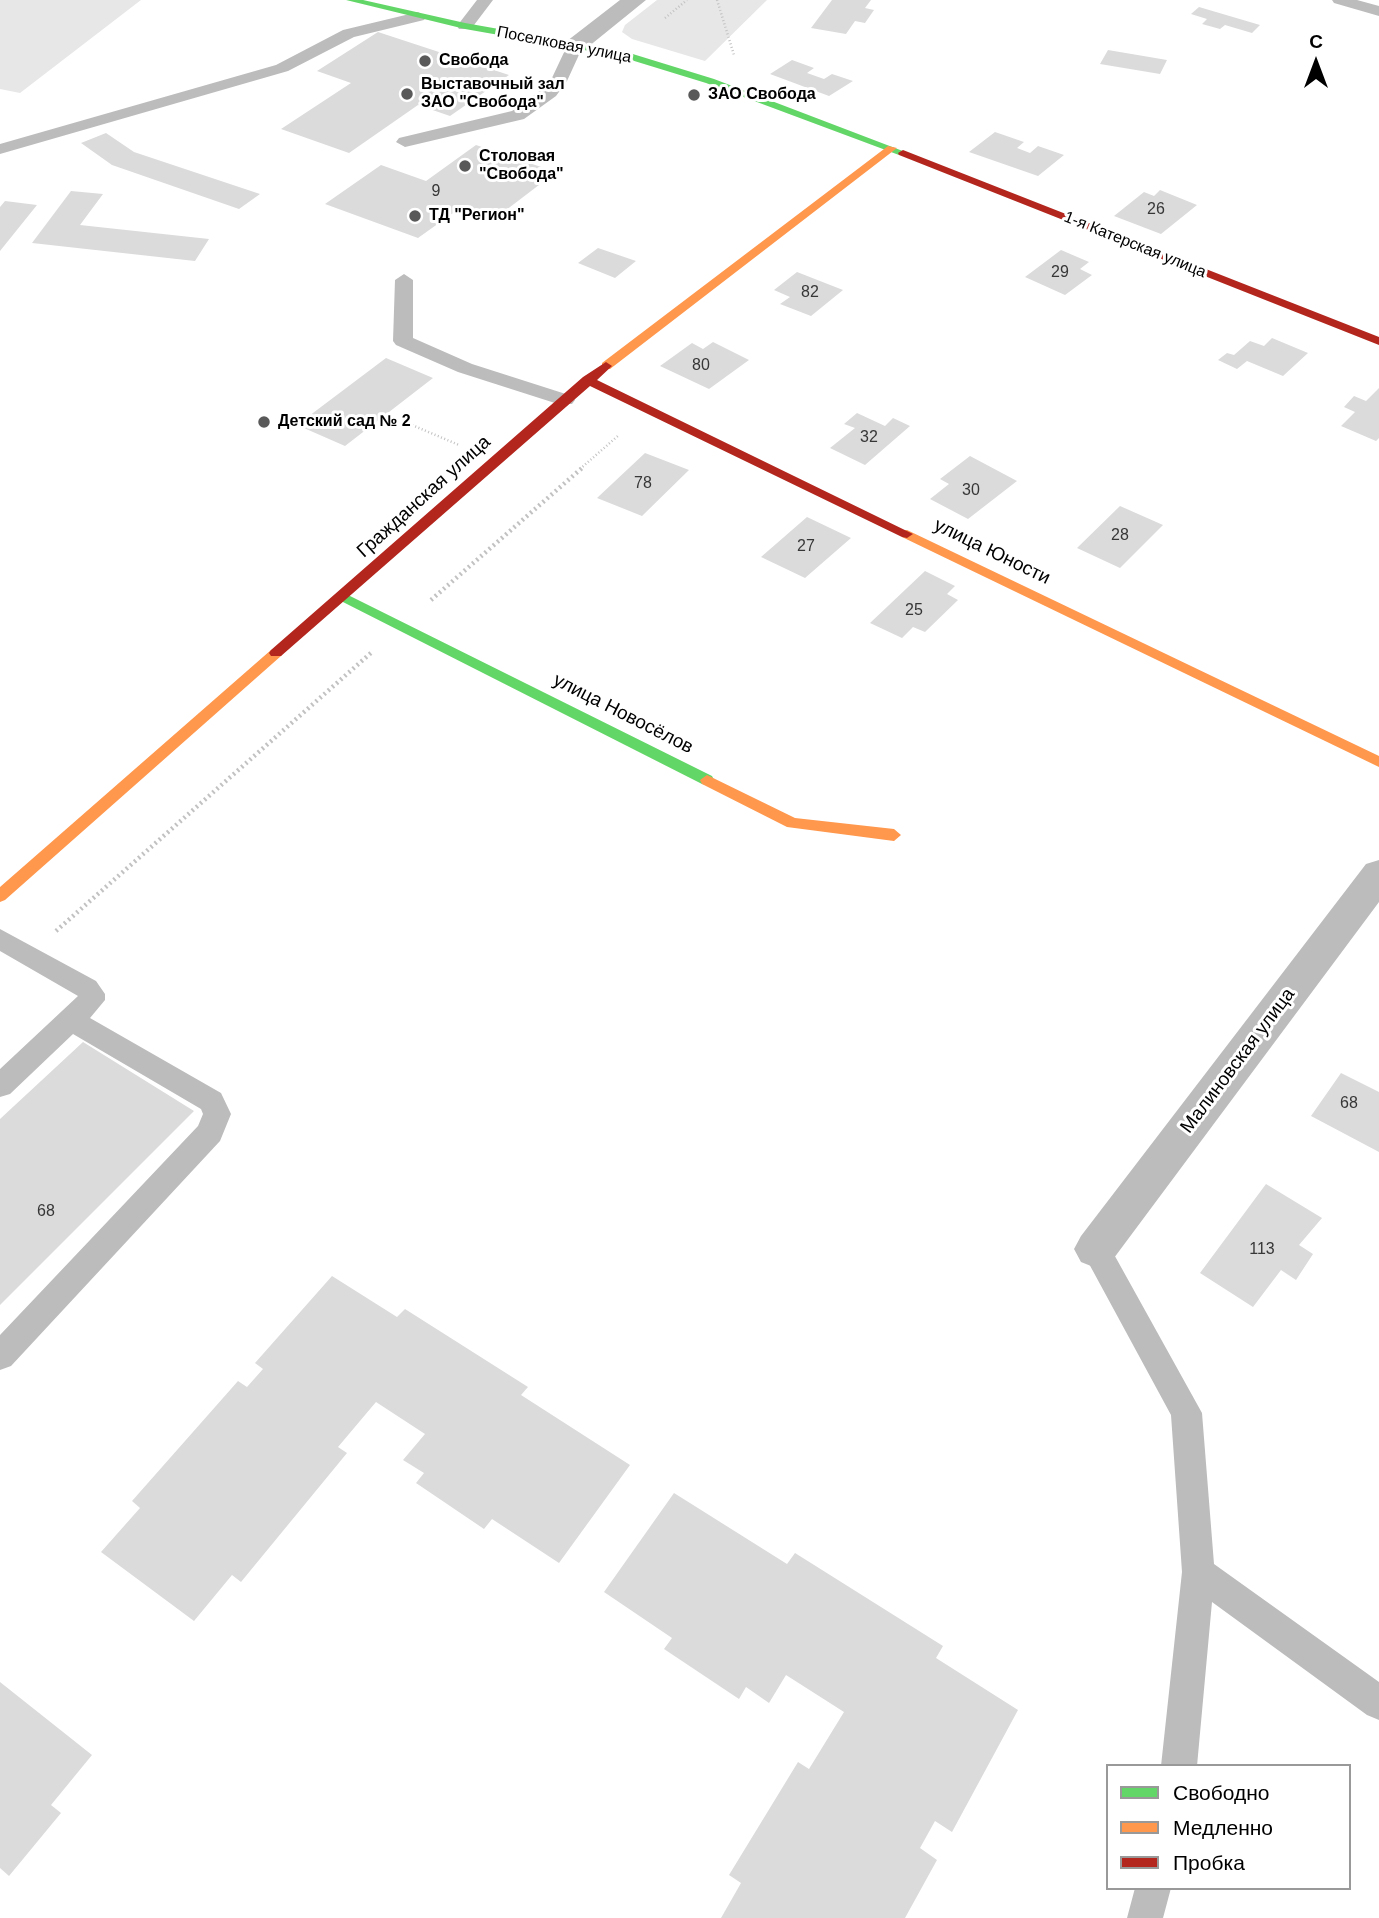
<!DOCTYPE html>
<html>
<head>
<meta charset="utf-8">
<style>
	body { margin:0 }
	#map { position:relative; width:1379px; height:1918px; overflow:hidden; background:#fff; font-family:Helvetica,sans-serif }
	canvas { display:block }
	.legend { position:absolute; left:1106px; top:1764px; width:245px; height:126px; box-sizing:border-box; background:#fff; border:2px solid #999; margin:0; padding:9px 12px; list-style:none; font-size:21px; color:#000 }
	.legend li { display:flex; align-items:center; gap:14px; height:35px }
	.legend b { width:35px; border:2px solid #999 }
	.north { position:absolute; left:1281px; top:28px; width:70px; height:70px; -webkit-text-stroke:5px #fff; paint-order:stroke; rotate:0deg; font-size:19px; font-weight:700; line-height:28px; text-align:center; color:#000 }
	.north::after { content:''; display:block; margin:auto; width:24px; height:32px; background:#000; clip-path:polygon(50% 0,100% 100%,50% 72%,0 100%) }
</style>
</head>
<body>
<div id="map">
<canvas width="1379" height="1918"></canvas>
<ul class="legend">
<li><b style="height:9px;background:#63d668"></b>Свободно</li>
<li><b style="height:9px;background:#ff974d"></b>Медленно</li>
<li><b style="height:9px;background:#b3261e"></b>Пробка</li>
</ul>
<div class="north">С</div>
</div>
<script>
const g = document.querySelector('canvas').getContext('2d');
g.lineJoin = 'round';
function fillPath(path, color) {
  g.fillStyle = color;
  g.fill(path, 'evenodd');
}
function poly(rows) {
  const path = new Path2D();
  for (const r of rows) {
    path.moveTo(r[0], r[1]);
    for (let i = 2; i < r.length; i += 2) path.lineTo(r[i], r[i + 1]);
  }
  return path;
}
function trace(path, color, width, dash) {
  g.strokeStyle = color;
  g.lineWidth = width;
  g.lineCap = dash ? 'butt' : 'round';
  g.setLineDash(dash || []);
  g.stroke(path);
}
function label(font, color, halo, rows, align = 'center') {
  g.font = font + ' Helvetica,sans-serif';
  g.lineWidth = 6;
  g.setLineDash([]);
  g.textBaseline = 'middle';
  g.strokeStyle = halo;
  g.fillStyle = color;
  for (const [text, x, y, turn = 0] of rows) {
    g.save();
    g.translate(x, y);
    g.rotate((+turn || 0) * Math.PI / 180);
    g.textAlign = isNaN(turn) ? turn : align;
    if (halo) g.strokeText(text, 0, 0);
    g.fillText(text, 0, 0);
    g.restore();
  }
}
const green = poly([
	[0,0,141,0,20,93,0,89],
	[657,0,767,0,705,61,632,39,622,32,625,25]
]);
const building = poly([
	[832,0,871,0,865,8,874,10,865,23,855,21,846,34,811,28],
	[1199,7,1260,25,1252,33,1225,25,1220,29,1202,24,1207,19,1191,14],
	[378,32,509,75,450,116,418,105,349,153,281,129,351,83,317,71],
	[1108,50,1167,60,1160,74,1100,64],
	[792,60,814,68,807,73,824,79,832,74,853,81,829,96,770,74],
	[995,132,1024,142,1017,148,1030,153,1038,146,1064,155,1038,176,969,152],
	[106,133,134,152,260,194,239,209,112,165,81,143],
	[476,145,556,172,493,220,460,208,418,238,325,204,381,165,426,181],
	[1160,190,1197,205,1161,234,1114,216,1144,192,1154,196],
	[71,191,103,194,80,225,209,239,195,261,32,243],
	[5,201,37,205,0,251,0,207],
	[598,248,636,261,615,278,578,263],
	[1061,250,1089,262,1080,269,1092,275,1065,295,1025,277],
	[797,272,843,290,811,316,780,304,790,297,774,290],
	[1272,338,1308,353,1283,376,1247,361,1237,369,1218,360,1227,353,1234,355,1250,341,1264,346],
	[713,342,749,360,709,389,660,366,692,343,703,349],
	[386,358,433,378,345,446,297,425],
	[1379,388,1379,438,1376,441,1341,426,1355,412,1344,407,1354,396,1366,401],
	[857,413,885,426,893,418,910,426,865,465,830,448,855,428,844,424],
	[645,453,689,470,642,516,597,498],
	[970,456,1017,481,968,519,930,499,949,484,940,479],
	[1120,506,1163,525,1120,568,1077,548],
	[807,517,851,538,805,578,761,557],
	[925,571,955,586,947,594,958,600,925,632,913,627,902,638,870,623],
	[83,1042,194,1111,0,1305,0,1119],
	[1341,1073,1379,1092,1379,1152,1311,1116],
	[1266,1184,1322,1218,1299,1245,1313,1254,1296,1280,1281,1270,1253,1307,1200,1273],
	[332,1276,397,1317,405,1309,528,1387,521,1395,630,1465,559,1563,492,1519,484,1529,416,1483,424,1473,403,1460,425,1434,376,1402,338,1447,347,1453,241,1582,232,1575,194,1621,101,1552,140,1508,132,1501,238,1381,247,1387,263,1369,255,1363],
	[674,1493,787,1564,795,1553,943,1646,936,1658,1018,1710,952,1832,935,1821,920,1848,937,1860,905,1918,721,1918,741,1883,729,1875,798,1762,809,1769,844,1712,786,1675,769,1703,746,1687,739,1699,664,1649,672,1638,604,1592],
	[0,1682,92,1755,51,1805,61,1813,9,1876,0,1868]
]);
const pathFar1 = poly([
	[717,0,734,55],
	[665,18,687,0],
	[412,425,459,445],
	[580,469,619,435]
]);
const path = poly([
	[431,600,582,468],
	[56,931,372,652]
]);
const lane = poly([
	[477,0,493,0,471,29,459,29,457,26,477,0],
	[1332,0,1357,0,1379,6,1379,16,1334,3,1332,0],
	[418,12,426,17,424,20,354,37,288,71,0,154,0,144,276,65,343,30,418,12],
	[575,41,583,46,567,81,556,96,524,119,405,147,396,142,399,138,512,111,544,88,551,80,567,46,575,41],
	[404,274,413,280,413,338,472,364,572,396,575,400,572,404,558,404,458,372,396,345,393,341,395,280,404,274],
	[0,929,96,981,105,994,105,1000,90,1018,221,1093,231,1114,220,1141,11,1366,0,1370,0,1335,198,1126,203,1114,201,1109,73,1034,10,1094,0,1097,0,1069,78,996,0,951,0,929],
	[1096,1236,1106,1240,1202,1413,1214,1564,1379,1682,1379,1720,1367,1715,1212,1602,1197,1766,1161,1766,1182,1572,1171,1415,1081,1249,1086,1240,1096,1236],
	[1135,1888,1171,1888,1163,1918,1127,1918,1135,1888]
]);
const street = poly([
	[620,0,646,0,583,51,567,51,563,46,567,41,620,0],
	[1379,860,1379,902,1111,1262,1096,1268,1081,1262,1074,1249,1081,1236,1366,864,1379,860]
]);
const fast = poly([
	[346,0,363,0,465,23,623,51,714,79,908,153,899,155,706,83,618,56,465,29,346,0],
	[344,593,712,776,714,780,707,785,702,784,339,600,337,597,344,593]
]);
const slow = poly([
	[888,146,897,148,610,369,602,369,602,363,888,146],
	[907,530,1379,756,1379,767,902,537,902,531,907,530],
	[276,648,283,653,281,656,5,900,0,902,0,887,271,650,276,648],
	[707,775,795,818,894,829,901,835,894,841,787,827,702,784,700,780,707,775]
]);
const jam = poly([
	[903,150,1379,337,1379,345,899,155,898,153,903,150],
	[606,362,612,366,597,380,913,534,907,538,902,537,590,386,281,656,271,656,269,653,271,650,583,377,606,362]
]);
const markers = [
	[425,61,7,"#595959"],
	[407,94,7,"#595959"],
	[694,95,7,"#595959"],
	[465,166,7,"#595959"],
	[415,216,7,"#595959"],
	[264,422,7,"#595959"]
];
const farStreetnames = [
	["Поселковая улица",564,45,11],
	["1-я Катерская улица",1135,245,22]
];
const farPoinames = [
	["Свобода",439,61],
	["Выставочный зал",421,85],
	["ЗАО \"Свобода\"",421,103],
	["ЗАО Свобода",708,95],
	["Столовая",479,157],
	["\"Свобода\"",479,175],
	["ТД \"Регион\"",429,216],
	["Детский сад № 2",278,422]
];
const numberNames = [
	["9",436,192],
	["26",1156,210],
	["29",1060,273],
	["82",810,293],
	["80",701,366],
	["32",869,438],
	["78",643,484],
	["30",971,491],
	["28",1120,536],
	["27",806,547],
	["25",914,611],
	["68",1349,1104],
	["68",46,1212],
	["113",1262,1250]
];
const streetNames = [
	["Гражданская улица",424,497,-42],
	["улица Юности",992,552,26],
	["улица Новосёлов",623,714,27],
	["Малиновская улица",1238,1061,-53]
];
fillPath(green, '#e7e7e7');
fillPath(building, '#dbdbdb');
trace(pathFar1, '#c2c2c2', 2.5, [1, 2.5]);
trace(path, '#c2c2c2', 4.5, [2, 3.5]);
fillPath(lane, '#bcbcbc');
fillPath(street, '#bcbcbc');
fillPath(fast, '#63d668');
fillPath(slow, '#ff974d');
fillPath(jam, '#b3261e');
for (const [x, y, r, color] of markers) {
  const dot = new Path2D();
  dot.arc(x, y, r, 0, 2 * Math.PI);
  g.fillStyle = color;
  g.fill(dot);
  trace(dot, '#fff', 2.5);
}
label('16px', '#000', '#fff', farStreetnames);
label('bold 16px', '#000', '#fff', farPoinames, 'left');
label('16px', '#373737', null, numberNames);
label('19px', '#000', '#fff', streetNames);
</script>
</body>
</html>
